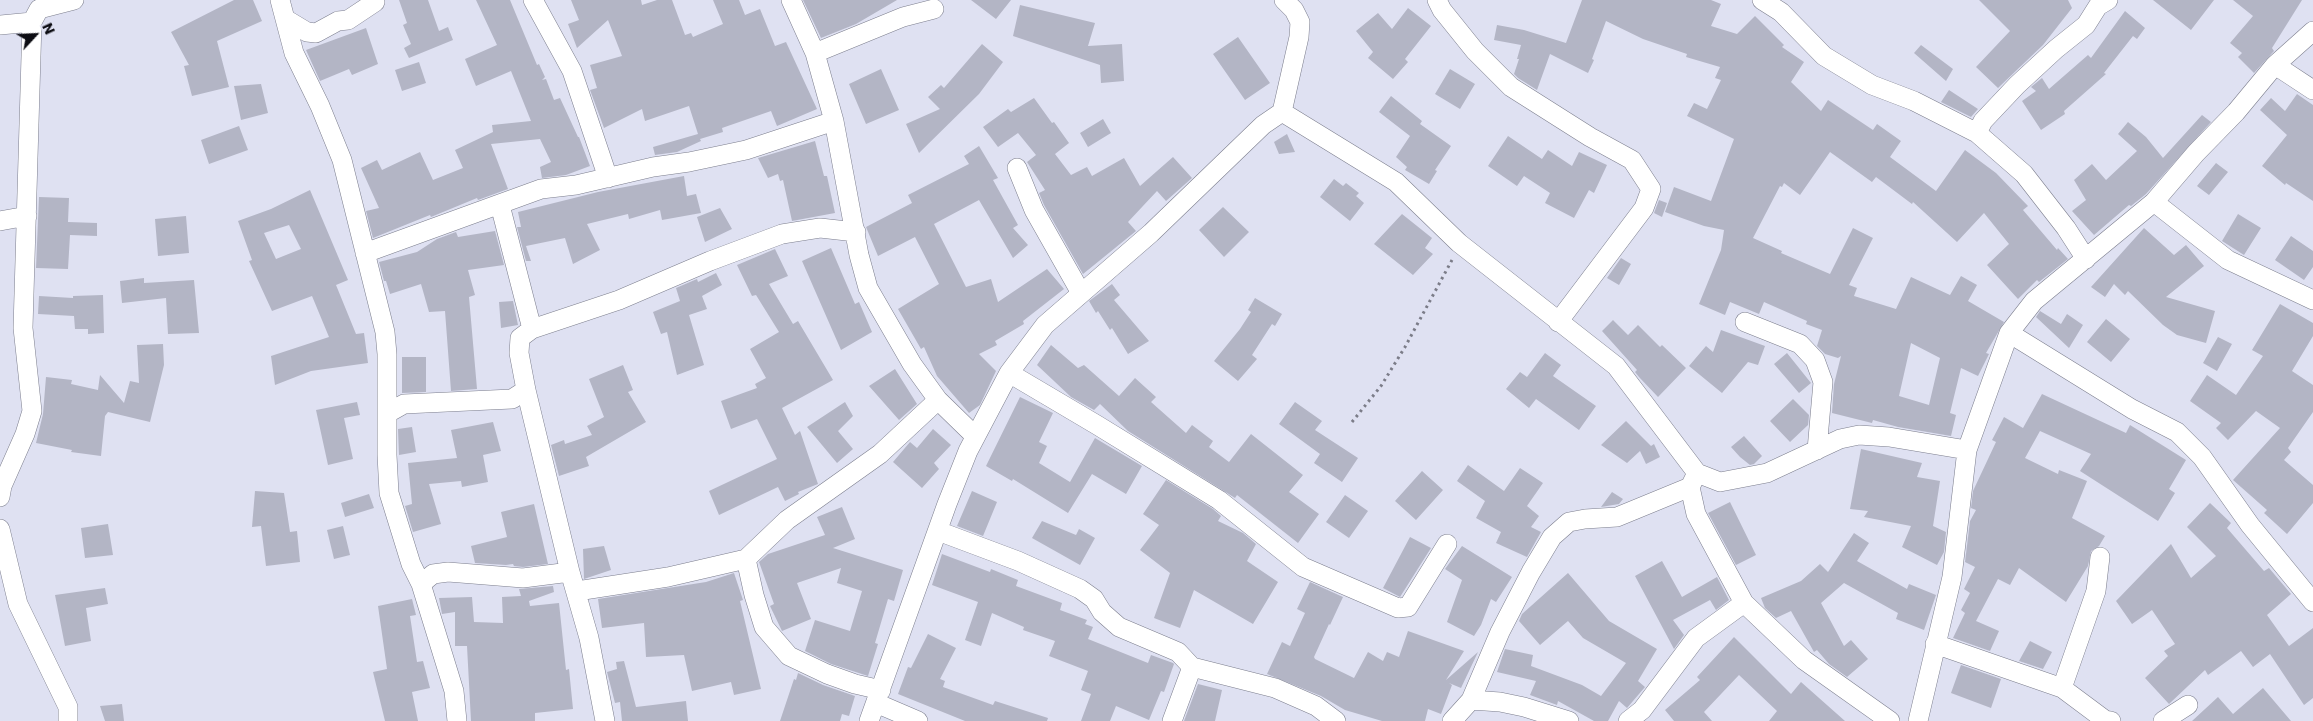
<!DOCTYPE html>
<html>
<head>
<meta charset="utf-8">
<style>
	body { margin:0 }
	#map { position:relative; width:2313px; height:721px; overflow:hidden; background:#dfe1f2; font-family:Poppins,sans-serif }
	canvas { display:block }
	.north { position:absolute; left:10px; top:10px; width:50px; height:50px; -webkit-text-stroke:4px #dfe1f2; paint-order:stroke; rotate:65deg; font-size:14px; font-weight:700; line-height:20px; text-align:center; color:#0d0d13 }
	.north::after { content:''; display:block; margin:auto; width:18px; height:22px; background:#0d0d13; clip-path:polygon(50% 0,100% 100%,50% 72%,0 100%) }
</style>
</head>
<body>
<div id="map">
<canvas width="2313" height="721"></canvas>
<div class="north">N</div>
</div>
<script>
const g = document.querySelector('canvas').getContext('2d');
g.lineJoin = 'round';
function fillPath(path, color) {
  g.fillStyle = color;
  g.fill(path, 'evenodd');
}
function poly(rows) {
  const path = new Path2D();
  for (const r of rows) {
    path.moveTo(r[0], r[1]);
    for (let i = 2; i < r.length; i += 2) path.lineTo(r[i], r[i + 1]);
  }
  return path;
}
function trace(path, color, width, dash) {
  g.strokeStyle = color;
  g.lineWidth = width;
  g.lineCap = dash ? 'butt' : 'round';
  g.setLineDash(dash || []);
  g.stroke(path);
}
const building = poly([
	[234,0,253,0,262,21,217,41,229,87,192,96,184,66,189,65,171,32],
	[399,0,428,0,439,31,448,27,453,40,409,58,404,48,411,44,403,25,407,23],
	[476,0,510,0,537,65,539,64,545,77,542,80,546,79,554,100,560,98,578,137,579,137,590,166,566,175,542,178,540,167,551,162,540,139,491,144,508,189,478,200,477,198,431,217,430,215,373,238,366,211,379,208,361,168,377,160,382,170,420,152,433,180,463,168,455,150,493,132,492,125,531,121,511,71,476,86,465,59,497,45],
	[571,0,641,0,642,5,657,0,672,0,685,35,691,33,693,37,723,24,713,0,739,0,745,15,760,9,775,46,786,42,817,109,777,126,771,111,722,128,723,132,700,139,701,141,677,152,655,155,653,147,698,134,689,106,645,121,642,109,604,128,590,90,597,88,590,65,622,56,608,20,577,48,568,24,579,20],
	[803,0,897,0,856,24,821,38],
	[971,0,1011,0,996,19],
	[1582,0,1711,0,1721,4,1711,26,1737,34,1755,16,1784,45,1782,47,1804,62,1791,82,1821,111,1828,100,1873,130,1877,124,1901,141,1890,157,1936,191,1965,150,1996,173,2028,206,2023,210,2057,250,2058,248,2068,259,2039,282,2037,280,2018,299,1987,265,2009,244,1984,213,1957,242,1913,202,1912,204,1876,177,1872,182,1830,152,1800,195,1784,183,1782,187,1780,186,1753,238,1782,251,1781,253,1830,274,1853,228,1873,238,1849,285,1857,288,1854,296,1896,309,1911,277,1950,295,1961,276,1977,285,1968,301,2004,322,1986,353,1989,354,1978,376,1961,368,1950,413,1956,415,1951,436,1898,427,1873,420,1872,423,1832,413,1834,384,1841,356,1838,358,1825,354,1817,346,1822,330,1806,324,1807,321,1764,302,1759,314,1730,302,1725,315,1699,304,1721,250,1724,230,1704,226,1665,212,1674,187,1711,201,1734,139,1687,116,1694,103,1707,109,1721,80,1715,78,1720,67,1686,57,1687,54,1643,39,1606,21,1592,59,1594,60,1588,73,1550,54,1537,90,1518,78,1514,74,1519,59,1517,59,1521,45,1494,40,1497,25,1524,30,1566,43],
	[1911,343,1940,358,1929,405,1899,396],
	[1979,0,2068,0,2072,8,2043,45,1998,88,1976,67,2010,31],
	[2153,0,2214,0,2191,30],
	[2233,0,2302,0,2272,48,2274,51,2254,73,2238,57,2242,53,2230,43,2253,16],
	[1020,5,1095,23,1088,46,1122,44,1124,81,1101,83,1100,65,1013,36],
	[1408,8,1431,26,1405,59,1408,62,1393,79,1368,58,1373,52,1356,31,1378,13,1392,29],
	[2125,11,2145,28,2137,39,2133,36,2104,73,2106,74,2064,111,2065,114,2041,130,2022,101,2036,91,2031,87,2042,78,2049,89,2088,55,2091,58],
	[366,28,378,64,352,75,349,69,320,81,306,50],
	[1238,37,1270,83,1245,100,1213,54],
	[982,44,1003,62,979,94,919,153,906,124,940,109,928,97,941,85,944,88],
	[1921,45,1953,69,1946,81,1914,53],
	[419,62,426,83,402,91,395,70],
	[881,69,899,110,866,124,849,84],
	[1450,69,1475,84,1460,109,1435,94],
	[261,84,268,113,241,120,234,86],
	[1949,90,1978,109,1971,117,1941,102],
	[2297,94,2313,105,2313,201,2286,183,2285,185,2262,166,2287,135,2260,110,2271,98,2285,111],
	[1391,96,1422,121,1420,124,1451,146,1435,170,1437,171,1429,184,1405,170,1407,167,1396,157,1410,136,1379,112],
	[1034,98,1052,123,1054,122,1069,143,1055,154,1071,175,1087,167,1092,176,1124,158,1140,186,1173,157,1192,178,1166,201,1157,191,1128,222,1136,231,1083,274,1044,205,1039,193,1045,190,1027,162,1036,155,1018,133,998,147,983,127,1008,109,1011,112],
	[2202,115,2211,122,2146,194,2131,206,2129,205,2094,235,2072,211,2086,200,2074,180,2092,164,2106,180,2137,151,2118,134,2128,122,2146,137,2163,158],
	[1103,119,1111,133,1088,147,1080,133],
	[239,126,248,150,209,164,201,140],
	[1287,134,1295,152,1279,154,1274,142],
	[1508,136,1542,159,1548,150,1572,166,1579,152,1607,165,1594,193,1589,190,1574,218,1545,203,1550,193,1524,176,1517,186,1488,166],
	[815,141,824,176,827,176,835,213,792,221,783,180,780,181,778,174,768,178,758,158],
	[979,146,998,178,993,180,1018,225,1013,228,1028,245,1013,258,979,200,934,224,966,287,991,279,998,302,1047,269,1064,289,1023,321,1024,324,995,341,997,345,979,354,996,371,980,405,969,413,937,376,924,347,921,349,898,309,939,284,915,237,878,256,866,227,912,203,908,195,969,164,964,156],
	[2216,163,2228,172,2209,195,2197,186],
	[684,176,687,196,696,194,701,213,662,220,660,210,629,219,628,214,587,224,600,250,573,264,565,238,526,246,531,261,526,261,517,227,521,227,518,212,598,192],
	[1334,179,1343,186,1346,183,1359,193,1356,196,1364,203,1350,221,1320,197],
	[310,190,348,280,336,285,356,334,364,333,368,363,311,371,275,385,271,356,329,337,312,296,272,311,249,261,252,260,238,221,271,209],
	[289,225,301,249,276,259,264,233],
	[39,197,69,198,68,222,97,223,97,236,70,235,68,269,36,268],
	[1659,200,1667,203,1662,217,1654,213],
	[1223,207,1249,232,1224,257,1199,230],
	[720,208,732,229,705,242,697,217],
	[1402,214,1432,238,1425,248,1433,254,1413,275,1374,244],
	[2238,214,2261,228,2244,255,2222,241],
	[186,216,189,253,158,256,155,219],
	[2144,228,2174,255,2186,245,2204,266,2166,297,2215,311,2206,343,2177,335,2163,325,2128,291,2125,295,2114,284,2105,297,2091,287],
	[495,231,504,265,468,270,475,295,469,297,477,389,451,391,445,311,429,312,421,284,390,294,386,281,384,281,379,262,417,252,437,239,456,232,458,237],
	[2291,236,2313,251,2313,267,2304,280,2275,260],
	[831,248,855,304,859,302,872,332,841,350,802,261],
	[775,249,788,276,769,284,793,324,798,321,833,380,782,408,795,435,800,431,818,484,798,492,799,494,785,501,778,487,719,515,709,491,777,459,757,419,731,429,721,401,757,388,755,384,766,378,750,349,779,332,756,295,752,296,737,265],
	[1621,258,1631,264,1619,285,1607,278],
	[716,273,722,285,702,296,707,309,689,315,704,365,677,375,667,332,661,334,653,312,680,301,676,288,697,279,698,282],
	[144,278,144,283,194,280,199,333,168,334,166,298,122,303,120,281],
	[1112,284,1120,295,1114,300,1149,341,1128,354,1112,328,1110,330,1098,311,1096,313,1089,301],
	[103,295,104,333,88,334,88,329,75,329,74,316,38,314,39,296,73,298,73,296],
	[1255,298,1282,314,1275,326,1272,324,1252,355,1257,359,1238,381,1214,361,1240,329,1251,312,1248,310],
	[513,301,518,325,501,328,499,302],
	[2280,304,2313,323,2313,336,2292,371,2313,385,2313,412,2288,448,2291,452,2284,460,2313,485,2313,503,2287,534,2264,513,2267,510,2233,480,2280,428,2256,411,2228,440,2216,428,2221,423,2190,401,2207,375,2236,395,2263,356,2252,350],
	[2040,311,2061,324,2067,314,2083,325,2069,348,2036,317],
	[2106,319,2130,339,2111,362,2087,342],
	[1613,320,1628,335,1638,325,1660,347,1662,345,1686,368,1658,397,1639,377,1635,372,1637,370,1602,331],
	[1721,330,1765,346,1758,365,1748,362,1722,393,1689,366,1706,346,1713,352],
	[2218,337,2232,344,2217,371,2203,363],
	[163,344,164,365,150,422,108,412,105,416,101,456,71,452,72,450,36,443,43,414,46,377,72,380,71,384,98,390,100,375,124,403,130,381,139,383,137,345],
	[1051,345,1078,368,1084,365,1119,396,1135,378,1156,397,1151,402,1186,433,1192,425,1213,441,1209,447,1229,462,1251,434,1303,475,1289,492,1319,514,1298,543,1237,495,1235,498,1128,431,1100,404,1094,410,1071,397,1037,365],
	[1545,353,1561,365,1553,376,1596,406,1579,430,1536,399,1529,408,1506,389,1520,372,1527,377],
	[1787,353,1811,383,1799,393,1774,364],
	[402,357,426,357,426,392,402,393],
	[623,365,633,390,628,392,646,422,586,457,589,466,559,476,551,445,564,440,565,444,592,435,587,426,604,417,589,379],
	[895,369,917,404,899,420,869,386],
	[2042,394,2126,433,2130,425,2186,460,2169,489,2175,493,2158,521,2080,471,2091,454,2040,431,2025,458,2058,474,2059,470,2087,481,2072,518,2105,536,2099,546,2091,551,2088,566,2066,602,2019,568,2010,585,1998,579,1976,621,1999,631,1990,651,1953,638,1965,613,1961,610,1970,593,1964,589,1975,567,1965,562,1970,521,1976,510,1971,508,1973,491,1996,442,1992,440,2004,417,2023,428],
	[1020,397,1053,413,1039,442,1047,446,1039,463,1070,482,1095,438,1142,466,1126,494,1092,474,1068,513,1013,479,1012,481,986,466],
	[1793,399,1809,415,1808,425,1790,442,1770,421],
	[357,402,360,415,344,418,353,459,328,465,316,410],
	[845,402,853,416,838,431,853,449,837,463,807,427],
	[1295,402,1322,421,1315,430,1358,458,1342,482,1314,463,1320,454,1279,424],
	[1626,421,1651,446,1654,444,1660,457,1646,464,1640,451,1627,463,1601,445],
	[493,422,501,451,483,455,488,482,462,487,461,481,429,484,441,524,413,532,405,506,412,504,408,463,457,458,451,430],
	[412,427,416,452,399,455,398,429],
	[933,429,951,445,934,463,939,469,922,488,893,462,910,442,917,448],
	[1744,436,1762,456,1754,464,1750,465,1740,457,1731,447],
	[1861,449,1922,463,1917,477,1940,481,1933,526,1946,532,1944,552,1937,565,1902,547,1911,526,1864,517,1868,511,1850,509],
	[1468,465,1504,491,1520,468,1543,483,1527,506,1539,516,1531,527,1541,532,1527,557,1496,543,1501,532,1476,518,1485,501,1457,481],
	[1422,471,1443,490,1416,520,1395,501],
	[1166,480,1213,509,1221,516,1218,521,1243,533,1256,544,1247,561,1278,582,1253,624,1194,590,1180,628,1154,618,1170,573,1140,550,1159,525,1143,514],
	[255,491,284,493,290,532,297,531,300,562,266,566,261,526,252,527],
	[972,491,997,502,983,536,957,526],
	[1612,492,1623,499,1619,504,1601,507],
	[369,494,374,508,345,517,341,503],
	[1345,495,1368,511,1349,538,1326,522],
	[1730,502,1756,555,1736,565,1708,513],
	[2210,503,2231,523,2227,528,2264,571,2269,568,2291,594,2267,615,2289,646,2313,628,2313,698,2304,705,2270,654,2253,667,2241,651,2208,675,2205,670,2169,704,2145,678,2168,656,2164,651,2175,644,2152,610,2132,624,2116,601,2171,544,2191,578,2216,556,2187,527],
	[534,504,548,564,523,567,514,566,513,564,506,565,475,563,471,546,507,537,501,512],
	[842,507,855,539,833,548,903,570,894,601,888,599,875,643,878,644,868,676,831,664,805,651,815,620,850,631,862,591,837,583,841,568,797,583,811,619,782,631,770,606,774,604,759,562,768,554,825,535,817,517],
	[1042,521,1076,535,1079,529,1095,538,1080,565,1032,538],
	[108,524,113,555,85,558,81,528],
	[343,526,350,555,334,559,327,530],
	[1854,533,1869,543,1857,561,1907,589,1909,584,1936,595,1924,630,1896,619,1898,613,1844,583,1821,603,1844,646,1851,640,1868,659,1847,677,1829,664,1817,650,1814,652,1791,611,1776,618,1765,608,1761,598,1801,581,1820,564,1828,572],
	[1410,537,1431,548,1400,597,1383,588],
	[604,546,611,570,584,579,583,549],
	[1462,546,1512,577,1496,602,1491,599,1481,625,1474,636,1447,622,1462,580,1445,569],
	[942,554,990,572,991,569,1018,580,1016,586,1062,603,1060,610,1087,620,1085,624,1093,627,1088,639,1148,663,1151,655,1173,663,1174,664,1164,692,1161,691,1149,720,1116,706,1110,721,1081,721,1091,694,1081,690,1088,671,1049,656,1055,641,1023,630,1024,627,992,613,981,646,965,640,978,602,932,585],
	[1662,561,1682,597,1717,577,1729,600,1716,610,1710,600,1673,620,1684,635,1674,649,1635,576],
	[734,573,743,600,740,601,761,689,734,695,731,682,692,691,684,655,646,657,644,623,602,628,598,599,706,582],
	[1568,573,1609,621,1657,649,1638,681,1645,687,1627,708,1619,701,1608,721,1594,721,1558,701,1557,705,1530,695,1536,681,1497,672,1505,649,1533,655,1531,666,1582,685,1601,696,1626,663,1583,638,1568,621,1540,645,1519,621,1522,614],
	[1310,582,1343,597,1330,625,1329,624,1314,657,1315,659,1354,678,1368,652,1383,661,1387,652,1399,657,1408,631,1464,651,1446,680,1478,652,1461,688,1449,683,1452,685,1441,714,1428,709,1425,721,1382,721,1345,710,1321,696,1267,674,1282,642,1290,646,1305,613,1297,609],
	[553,586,554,592,529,601,530,606,559,603,566,670,569,669,573,709,535,713,535,721,471,721,467,646,455,646,455,612,442,614,439,598,472,597,474,622,503,623,502,597,521,596,519,589],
	[105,588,108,604,86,608,91,641,65,646,55,595],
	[412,599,416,615,410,616,417,662,423,661,430,688,412,692,418,721,385,721,373,672,387,669,378,606],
	[928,634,956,648,940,679,945,681,943,687,993,705,995,701,1048,718,1047,721,965,721,898,694,908,667,911,668],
	[1734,637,1791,694,1801,682,1845,721,1769,721,1777,711,1739,675,1704,712,1712,721,1674,721,1665,710,1700,680,1697,677],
	[2030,641,2052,652,2043,669,2019,661],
	[624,661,636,707,686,701,688,721,622,721,620,702,615,703,607,672,617,669,616,662],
	[1961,665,2001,679,1991,708,1951,693],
	[798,673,823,685,855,696,849,716,842,714,840,721,780,721,794,679,796,680],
	[1198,684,1222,690,1215,721,1184,721],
	[2263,688,2291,721,2192,721,2218,697,2233,714],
	[122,704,124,721,105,721,100,706]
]);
const path = poly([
	[1352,422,1381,386,1405,347,1452,260]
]);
const street = poly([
	[280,0,294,53,320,106,342,160,385,332,387,354,387,455,389,493,411,564,421,584,454,691,457,721],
	[533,0,572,71,608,178],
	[791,0,815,53,834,121,859,255,868,288,912,364,938,400,975,436],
	[1437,0,1442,10,1475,51,1511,87,1590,137,1632,160,1651,189,1644,208,1558,322],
	[1762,0,1781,12,1824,56,1872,85,1914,101,1977,133,2024,174,2066,228,2086,259],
	[287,20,307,32,316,33,338,21,348,20,375,2],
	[0,25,32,22,39,9,74,0],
	[815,53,903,17,934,9],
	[2275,65,2313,31],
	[1282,112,1396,182,1459,243,1616,366,1697,473,1720,482,1767,473,1840,439,1859,435,1889,437,1967,450],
	[1977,133,1983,121,2017,85,2056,49,2086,25,2098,6,2108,0],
	[1017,168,1034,210,1081,293],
	[2154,202,2228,260,2313,300],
	[500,205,532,329],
	[0,221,27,216],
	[365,253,541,189,576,185,653,167,689,162,746,150,834,121],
	[1745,322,1800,344,1815,360,1823,382,1817,450],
	[2009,333,2132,409,2177,432,2202,457,2250,525,2313,602],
	[1009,373,1097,425,1219,500,1303,567,1398,608,1408,607,1447,544],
	[388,413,404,404,512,399,526,390],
	[1690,487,1696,514,1744,603,1804,660,1890,721],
	[0,497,2,486,25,434,32,411,23,328,32,22],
	[0,529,18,604,68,707,68,721],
	[938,531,1018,561,1080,589,1094,599,1102,612,1119,627,1178,652,1192,667,1275,688,1316,706,1336,721],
	[746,559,754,595,764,627,789,656,827,674,855,684,881,690],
	[421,584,433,574,448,572,523,578,570,572],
	[577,591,668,577,746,559,787,520,880,454,938,400],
	[1935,644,2062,688,2105,720,2111,721],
	[2062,688,2096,591,2100,557],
	[1471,700,1500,702,1524,707,1569,721],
	[876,703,918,721],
	[605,721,589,638,570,572,526,390,519,353,520,338,532,329,619,300,710,261,782,234,820,228,856,232],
	[869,721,947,504,968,451,1009,373,1045,325,1151,233,1263,125,1282,112,1299,37,1300,22,1294,10,1284,0],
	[1172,721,1192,667],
	[1452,721,1471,700,1500,632,1531,572,1552,537,1569,522,1585,519,1617,517,1690,487,1697,473],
	[1628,721,1642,710,1696,638,1744,603],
	[1918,721,1952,577,1967,450,2009,333,2034,301,2154,202,2196,153,2236,112,2275,65,2313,90],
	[2163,721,2188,705]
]);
fillPath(building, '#b3b5c5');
trace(street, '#7c7e8d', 20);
trace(path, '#7b7c88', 3, [2.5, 4]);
trace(street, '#fff', 19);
</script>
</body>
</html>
